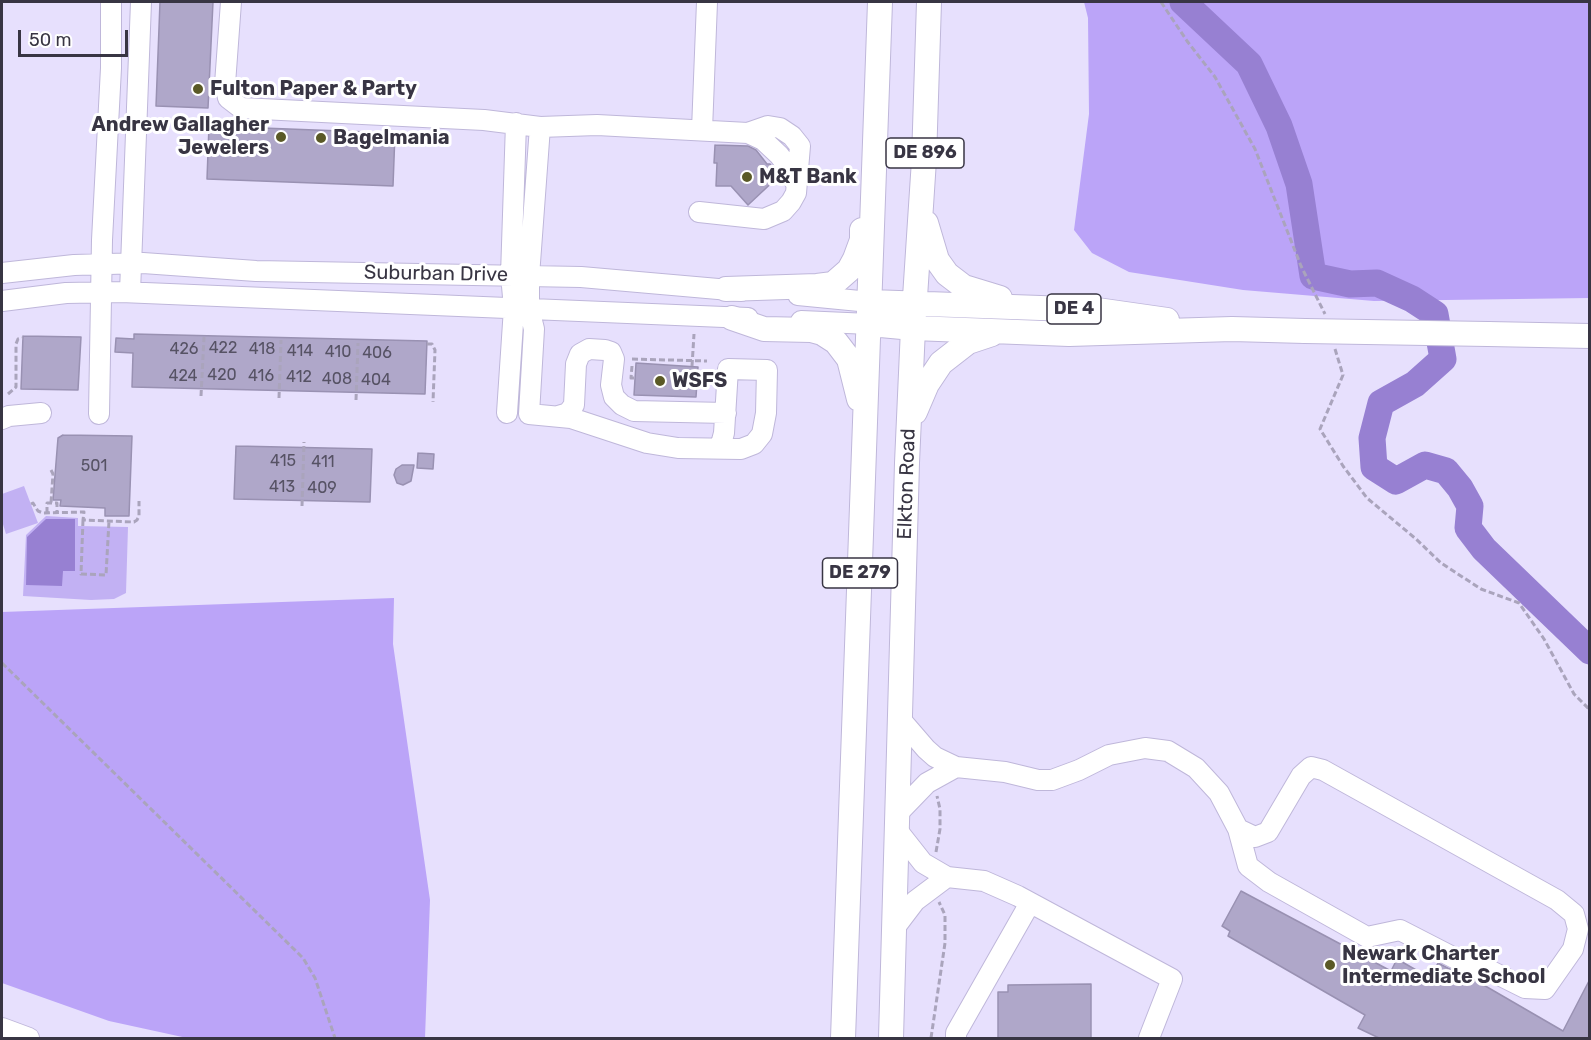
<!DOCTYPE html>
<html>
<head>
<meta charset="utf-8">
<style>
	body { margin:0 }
	#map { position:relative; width:1591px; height:1040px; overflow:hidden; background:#e7e0fd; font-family:Rubik,sans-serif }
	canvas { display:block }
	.frame { position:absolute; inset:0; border:3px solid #383543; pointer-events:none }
	.scale { position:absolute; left:18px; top:30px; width:110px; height:27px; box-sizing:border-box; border:3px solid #383543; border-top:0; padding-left:8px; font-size:18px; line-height:21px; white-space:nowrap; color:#383543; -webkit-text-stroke:4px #fff; paint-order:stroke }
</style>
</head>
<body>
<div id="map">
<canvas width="1591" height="1040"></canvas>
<div class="frame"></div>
<div class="scale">50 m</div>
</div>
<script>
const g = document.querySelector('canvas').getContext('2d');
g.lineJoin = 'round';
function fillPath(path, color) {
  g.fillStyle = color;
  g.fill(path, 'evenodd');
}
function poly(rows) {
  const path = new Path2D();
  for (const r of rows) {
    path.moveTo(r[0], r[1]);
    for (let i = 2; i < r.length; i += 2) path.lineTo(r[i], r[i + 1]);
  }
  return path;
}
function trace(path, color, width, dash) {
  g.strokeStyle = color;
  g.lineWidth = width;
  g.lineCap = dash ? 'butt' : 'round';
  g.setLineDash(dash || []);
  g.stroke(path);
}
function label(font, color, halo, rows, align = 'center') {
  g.font = font + ' Rubik,sans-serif';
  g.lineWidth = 6;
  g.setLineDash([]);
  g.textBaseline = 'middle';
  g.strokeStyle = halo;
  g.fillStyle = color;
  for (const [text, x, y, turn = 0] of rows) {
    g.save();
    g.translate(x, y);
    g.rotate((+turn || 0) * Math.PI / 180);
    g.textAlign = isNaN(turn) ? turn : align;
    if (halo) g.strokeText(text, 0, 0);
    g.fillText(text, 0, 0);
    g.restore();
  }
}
const green = poly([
	[24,486,38,523,6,534,2,521,2,494],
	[46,516,78,518,78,526,128,527,126,593,114,599,91,600,23,596,26,535]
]);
const forest = poly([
	[1084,2,1589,2,1589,298,1374,301,1243,290,1129,272,1092,253,1074,230,1089,114,1088,18],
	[394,598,393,644,430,900,425,1038,187,1038,109,1021,2,983,2,612]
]);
const water = poly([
	[46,519,75,519,75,571,63,571,62,586,26,585,27,537]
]);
const river = poly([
	[1183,2,1249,64,1279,126,1299,184,1313,276,1350,284,1377,283,1412,299,1435,314,1443,359,1415,384,1381,403,1372,438,1374,467,1396,481,1425,465,1446,471,1460,488,1470,506,1468,528,1484,549,1590,651]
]);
const building = poly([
	[160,2,213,2,208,108,156,106,160,2],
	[209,126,395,133,393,186,207,179,209,126],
	[715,145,748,146,756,150,767,164,770,164,779,176,748,205,731,186,716,186,717,163,714,163,715,145],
	[134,334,427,341,425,394,132,387,133,353,115,352,116,338,134,339,134,334],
	[23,336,81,337,78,390,21,389,23,336],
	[636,363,698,367,696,397,634,395,636,363],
	[63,435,132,436,129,516,105,516,105,508,60,506,61,500,53,500,58,438,63,435],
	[236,446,372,449,370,502,234,499,236,446],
	[418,453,434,454,433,469,417,468,418,453],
	[402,465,414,465,411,481,403,485,397,483,394,475,396,469,402,465],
	[1241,891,1391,971,1397,959,1430,978,1438,963,1467,978,1475,980,1563,1031,1590,979,1590,1038,1379,1038,1358,1028,1365,1015,1228,936,1230,931,1222,926,1241,891],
	[1091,984,1091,1038,998,1038,998,992,1008,992,1008,985,1091,984]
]);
const path = poly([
	[1161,2,1187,41,1215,77,1255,149,1301,266,1325,314],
	[427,344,432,344,435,350,433,402],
	[1335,349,1343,375,1320,429,1343,466,1367,498,1416,539,1441,563,1481,589,1519,603,1544,639,1574,694,1590,710],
	[632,359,707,361],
	[632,366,631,378,635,378],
	[692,366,694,334],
	[8,394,16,387,16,344,18,339,23,338],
	[201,396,204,337],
	[279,398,281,340],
	[356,400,358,343],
	[51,470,53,474,51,503],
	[31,504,33,503,38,511,43,513,84,512,83,520,134,522,137,520,139,516,139,501],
	[302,506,304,442],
	[47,513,47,503,57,503,57,513],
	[83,520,81,574,106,575,109,521],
	[2,663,303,958,315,978,335,1038],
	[936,852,940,829,940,809,937,796],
	[931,1038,945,943,945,915,939,902]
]);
const minor = poly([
	[231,2,225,84,228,98,241,108,484,120,540,127,597,125,748,133,763,140,779,155,789,168,796,184],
	[540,127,529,276,529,309,534,329,529,414,571,418,647,443,678,448,741,449,754,444,762,434,766,413,767,370,728,369,724,433,720,448],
	[702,130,707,2],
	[699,212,764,219,783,211,791,202,796,193,800,146,792,136,780,128,768,126,748,133],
	[2,273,74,265,143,263,256,271,581,277,741,291],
	[130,292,141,2],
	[798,295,870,302],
	[2,301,66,293,121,292,748,318],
	[801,321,870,324],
	[507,413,514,308,511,275,516,123],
	[99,414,102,240,111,68,111,2],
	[558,416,568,413,574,405,576,364,580,354,589,349,605,350,611,352,614,359,611,385,614,397,622,405,634,411,726,413],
	[2,419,9,416,41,413],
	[901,720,926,749,935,757,956,767,1005,772,1038,780,1052,780,1079,770,1109,755,1145,748,1168,751,1196,768,1219,793,1238,829,1248,866,1269,882,1367,937,1400,930,1472,967,1489,970,1525,988,1545,989,1573,949,1578,929,1574,914,1557,900,1323,770,1311,767,1301,776,1268,832,1255,837,1238,829],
	[898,813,927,783,956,767],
	[897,830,923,863,947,877,984,881,1018,896,1172,979,1149,1038],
	[893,930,915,901,947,877],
	[2,1028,29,1038],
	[956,1038,956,1033,1030,903]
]);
const major = poly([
	[926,223,937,260,947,274,964,287,1000,298],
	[726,289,817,286,833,284,849,270,855,259,862,240,862,230],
	[870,302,1097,310,1167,320],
	[732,318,764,329,811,330,822,333,836,342,849,359,859,399],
	[870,324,913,328,1069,334,1232,329,1305,331],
	[1488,334,1590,336],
	[915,412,927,384,941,363,968,342,992,334],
	[843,1038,880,2],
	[891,1038,907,463,913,328,924,160,929,2]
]);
const majorBridge = poly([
	[1305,331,1488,334]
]);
const markers = [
	[198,89,6,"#5a5926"],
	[281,137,6,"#5a5926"],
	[321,138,6,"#5a5926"],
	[747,177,6,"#5a5926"],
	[660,381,6,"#5a5926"],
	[1330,965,6,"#5a5926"]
];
const numberNames = [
	["422",223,348],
	["426",184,349],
	["418",262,349],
	["414",300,351],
	["410",338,352],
	["406",377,353],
	["420",222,375],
	["424",183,376],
	["416",261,376],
	["412",299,377],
	["408",337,379],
	["404",376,380],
	["415",283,461],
	["411",323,462],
	["501",94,466],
	["413",282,487],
	["409",322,488]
];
const shields = [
	[925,153,78],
	[1074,309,54],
	[860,573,75]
];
const shieldNames = [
	["DE 896",925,153],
	["DE 4",1074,309],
	["DE 279",860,573]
];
const poiNames = [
	["Fulton Paper & Party",210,89],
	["Andrew Gallagher",269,125,"right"],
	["Jewelers",269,148,"right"],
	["Bagelmania",333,138],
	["M&T Bank",759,177],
	["WSFS",672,381],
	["Newark Charter",1342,954],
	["Intermediate School",1342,977]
];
const streetNames = [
	["Suburban Drive",436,274,1],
	["Elkton Road",907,484,-88]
];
fillPath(green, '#c2b1f3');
fillPath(forest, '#bba4f8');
fillPath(water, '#9780d2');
trace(river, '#9780d2', 27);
fillPath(building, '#afa7c9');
trace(building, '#9991b2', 1.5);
trace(minor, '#bfb7da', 22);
trace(major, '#bfb7da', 26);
trace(path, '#aaa4bc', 3, [6, 3]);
trace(minor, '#fff', 20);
trace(major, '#fff', 24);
trace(majorBridge, '#bfb7da', 26, []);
trace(majorBridge, '#fff', 24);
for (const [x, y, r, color] of markers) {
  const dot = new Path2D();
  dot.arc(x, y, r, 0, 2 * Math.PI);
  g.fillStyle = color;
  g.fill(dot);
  trace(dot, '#fff', 2);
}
label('16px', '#565264', null, numberNames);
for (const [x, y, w] of shields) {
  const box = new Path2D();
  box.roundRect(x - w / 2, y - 15, w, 30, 4.5);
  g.fillStyle = '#fff';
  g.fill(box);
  trace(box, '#383543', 1.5);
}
label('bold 18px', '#383543', null, shieldNames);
label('bold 20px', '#383543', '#fff', poiNames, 'left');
label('20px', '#383543', '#fff', streetNames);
</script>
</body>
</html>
